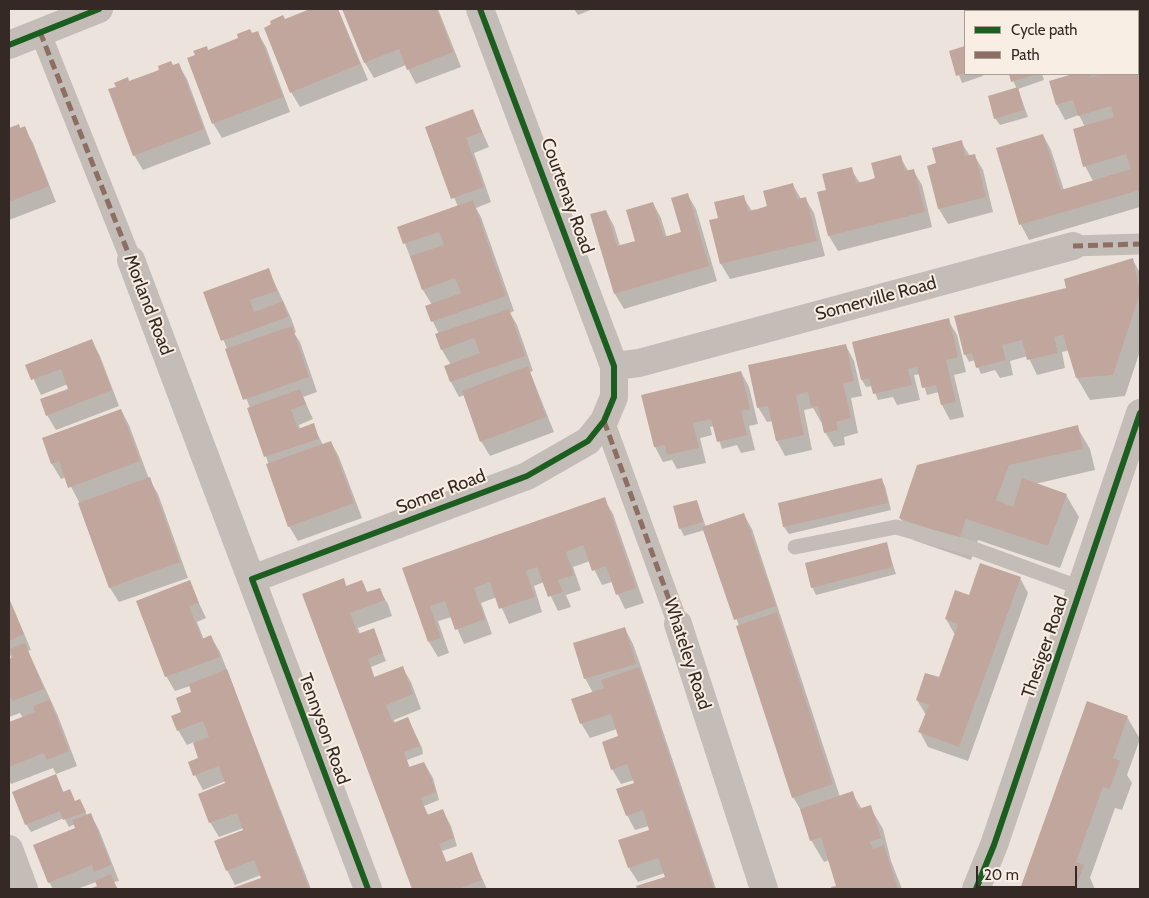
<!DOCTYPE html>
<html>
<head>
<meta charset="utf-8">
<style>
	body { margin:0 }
	#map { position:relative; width:1149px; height:898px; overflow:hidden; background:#ece4dc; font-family:Cabin,sans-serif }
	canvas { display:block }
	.frame { position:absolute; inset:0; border:10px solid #342925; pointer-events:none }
	.legend { position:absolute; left:964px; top:10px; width:175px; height:65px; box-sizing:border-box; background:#f9eee3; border:1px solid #aa9f97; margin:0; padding:6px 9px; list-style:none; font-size:15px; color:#342925 }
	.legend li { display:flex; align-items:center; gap:10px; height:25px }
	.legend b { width:25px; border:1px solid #aa9f97 }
	.scale { position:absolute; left:976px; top:866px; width:101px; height:22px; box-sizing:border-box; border:2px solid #342925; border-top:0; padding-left:6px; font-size:15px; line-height:18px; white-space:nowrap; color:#342925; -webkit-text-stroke:4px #f9eee3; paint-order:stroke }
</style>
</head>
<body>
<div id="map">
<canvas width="1149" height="898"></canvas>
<div class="frame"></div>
<ul class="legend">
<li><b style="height:6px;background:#1b5e20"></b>Cycle path</li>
<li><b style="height:6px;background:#8d6e63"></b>Path</li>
</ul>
<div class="scale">20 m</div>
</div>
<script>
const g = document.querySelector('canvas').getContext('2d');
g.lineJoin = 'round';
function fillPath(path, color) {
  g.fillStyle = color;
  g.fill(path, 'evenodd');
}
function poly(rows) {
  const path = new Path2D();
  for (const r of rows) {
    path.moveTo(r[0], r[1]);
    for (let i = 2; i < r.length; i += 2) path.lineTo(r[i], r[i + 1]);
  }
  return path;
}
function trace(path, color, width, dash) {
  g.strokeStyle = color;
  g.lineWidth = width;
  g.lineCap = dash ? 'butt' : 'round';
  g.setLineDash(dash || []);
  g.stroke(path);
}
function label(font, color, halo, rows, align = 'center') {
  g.font = font + ' Cabin,sans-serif';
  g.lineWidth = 4;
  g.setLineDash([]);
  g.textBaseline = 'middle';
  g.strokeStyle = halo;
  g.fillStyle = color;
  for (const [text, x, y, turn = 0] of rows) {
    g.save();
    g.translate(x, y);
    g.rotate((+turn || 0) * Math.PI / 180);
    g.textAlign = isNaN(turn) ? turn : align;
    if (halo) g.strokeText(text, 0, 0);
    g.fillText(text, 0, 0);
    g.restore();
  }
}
const shadow = poly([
	[313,9,338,9,368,80,300,107,291,92,285,20],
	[344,9,438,9,461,67,416,84,406,65,374,78,365,63],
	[574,9,593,9,578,15],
	[1032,9,1136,9,1137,11,1033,11],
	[1138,12,1140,16,1140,207,1029,240,1021,225,998,149,1043,135,1051,150,1064,190,1093,181,1085,166,1085,127,1079,115,1065,120,1057,105,1070,74,1138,74],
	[257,32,266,47,290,112,222,138,213,123,252,34],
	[965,47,965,74,982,74,983,76,962,83,950,52],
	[178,64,187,79,211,144,143,170,134,155,117,87],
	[1010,74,1042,74,1044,80,1018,89,1028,117,1000,125,995,118,1017,89],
	[473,111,489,147,474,153,491,202,476,208,481,217,514,311,510,313,517,325,533,371,530,372,554,432,490,456,481,441,465,395,459,397,451,382,445,367,451,365,442,350,437,335,439,334,426,307,432,305,423,290,399,228,458,207,427,128],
	[18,126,20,129,24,128,33,143,56,202,9,220,9,130],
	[961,142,970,156,974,155,983,170,993,212,948,224,939,209,929,166,937,164],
	[900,157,909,172,913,170,922,185,932,227,838,251,829,236,827,191,851,169,860,183,876,179],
	[793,185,801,199,805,198,814,213,825,256,730,279,721,264,711,221,720,219,743,197,752,211,768,207],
	[687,194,696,209,717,281,624,309,615,294,592,215,606,211,614,226,620,246,636,242,653,203,661,218,667,238,682,233],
	[1133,260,1140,273,1140,351,1125,396,1090,400,1077,378,1070,350,1062,352,1065,368,1037,375,1028,356,1010,361,1013,375,1000,378,995,370,981,374,975,360,969,362,965,354,1068,289],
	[268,269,291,318,296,332,294,333,300,342,317,392,303,397,313,419,299,425,300,429,313,425,323,445,331,442,339,457,362,518,298,541,289,526,250,408,205,292],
	[948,320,957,335,966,372,954,375,964,417,950,420,942,405,939,392,927,395,920,374,914,375,920,400,897,405,893,397,878,400,872,386,866,387,862,380,853,342],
	[92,341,100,356,119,406,56,430,47,415,70,389,68,384,41,395,27,365],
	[846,346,854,361,862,396,851,398,858,433,844,437,845,445,834,447,825,432,823,421,821,422,813,408,804,410,812,450,785,456,777,441,773,421,767,422,758,407],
	[741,372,749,387,758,424,749,426,755,450,741,453,737,445,722,449,714,426,710,427,712,435,700,438,706,463,677,469,672,460,663,462,655,447,643,396],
	[121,410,129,425,149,479,158,494,188,578,119,602,110,588,79,502,66,477,61,479,52,464,43,438],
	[1077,427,1090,449,1095,470,1035,484,1066,495,1079,517,1060,568,978,540,971,560,913,540,900,518],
	[881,479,885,486,891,510,789,534,784,527,779,504],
	[604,499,613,514,644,603,625,609,612,582,602,585,590,561,573,567,581,590,566,595,571,607,558,611,544,582,534,586,542,612,509,624,497,597,481,603,492,634,464,644,452,617,438,621,449,653,438,657,429,642,404,569],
	[697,501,706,527,744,515,752,529,840,797,852,793,862,809,870,807,883,829,891,861,902,889,833,889,838,887,829,860,824,862,811,840,802,812,793,797,739,626,705,530,684,536,680,528],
	[886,544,896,574,816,595,812,587],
	[1020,578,1028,593,968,761,928,747,920,732,926,715,917,700,939,679,955,635,946,619,970,597],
	[343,580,347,587,362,581,368,594,379,590,388,604,392,616,358,628,360,634,373,629,386,661,371,667,374,676,375,678,402,667,411,682,421,709,394,720,395,723,408,718,422,748,423,754,407,760,410,768,424,763,433,778,439,800,424,806,429,816,443,811,451,826,457,846,442,851,447,863,471,854,487,889,413,889,319,637],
	[189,582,206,618,197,622,204,640,211,637,220,652,311,889,233,889,262,878,261,875,235,885,227,870,250,829,249,826,219,837,210,822,227,784,226,781,203,790,195,775,200,759,194,742,187,745,178,730,193,693,190,686,175,691,166,676],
	[9,598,31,650,28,651,58,716,77,766,56,774,53,768,11,784,9,780,9,723,23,718,20,713,9,717,9,660,12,659,9,653],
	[625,629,633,644,647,684,716,889,639,889,638,887,666,877,665,873,638,882,629,868,651,831,649,826,635,830,627,815,635,784,634,780,621,784,612,769,620,737,617,729,590,738,581,723,593,693,585,678],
	[1088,703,1127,717,1140,739,1127,775,1132,783,1122,810,1115,808,1090,878,1095,889,1021,889],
	[56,775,64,793,84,808,87,816,91,815,99,830,119,881,114,882,118,889,92,889,98,887,96,882,77,889,53,889,49,882,77,829,75,824,69,827,64,818,31,832,26,824]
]);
const building = poly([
	[310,9,338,9,360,64,290,93,264,28,271,24,270,21,283,15,285,19],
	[342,9,437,9,453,52,407,70,399,49,364,63],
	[1031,9,1075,9,1032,11],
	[1117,9,1136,9,1137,11,1110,11],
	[1138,18,1140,25,1140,190,1019,225,996,148,1043,134,1061,190,1131,169,1126,154,1083,167,1073,129,1114,117,1111,106,1078,116,1073,100,1056,105,1049,81,1073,74,1091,74,1091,77,1103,74,1138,74],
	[250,29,252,33,258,31,283,97,212,124,187,58,195,55,193,51,207,46,208,50,238,38,237,34],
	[965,46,965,73,956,76,949,51],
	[171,61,173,65,179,63,204,129,133,156,108,89,116,87,114,83,128,77,129,81,159,70,158,66],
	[1009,74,1037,74,1011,82],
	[1018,87,1024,110,994,119,988,96],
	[473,109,482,132,466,138,484,187,451,199,425,127],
	[19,124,20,128,25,126,49,186,9,202,9,128],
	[962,140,965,156,975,154,986,197,938,209,927,166,936,163,932,148],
	[901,155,905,171,914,169,925,212,828,236,817,192,826,190,822,174,852,167,856,183,866,181,875,178,871,163],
	[793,183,797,199,806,197,817,241,720,264,709,220,718,218,714,202,744,195,748,211,758,209,767,206,763,191],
	[688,193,709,266,614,294,590,214,606,210,617,246,635,241,626,210,653,202,664,237,681,232,671,198],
	[473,200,506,296,431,322,425,306,461,293,455,278,422,290,410,256,444,245,442,239,439,232,403,244,397,227],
	[1133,258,1140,293,1113,375,1076,378,1063,335,1054,337,1058,353,1027,360,1022,340,1002,345,1006,360,976,368,972,353,964,355,954,316,1066,288,1064,279],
	[269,268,277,291,250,300,254,312,283,301,288,317,221,341,203,292],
	[509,309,525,356,450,382,444,366,480,353,474,338,441,350,435,334],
	[949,318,958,357,946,360,956,402,941,405,936,385,922,388,917,367,908,369,912,385,873,394,869,378,861,380,852,342],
	[292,326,309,377,243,400,225,349],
	[92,339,112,390,46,416,40,399,68,389,61,369,31,380,25,365],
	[846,344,854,381,843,383,851,418,836,422,838,430,824,433,818,406,811,407,808,392,796,395,804,435,776,441,768,406,757,408,748,365],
	[528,366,546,417,480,442,462,391],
	[741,371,750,409,741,411,747,435,717,442,711,419,693,423,699,448,667,455,665,445,654,447,641,395],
	[300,389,306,404,291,410,298,429,314,423,319,439,264,457,247,408],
	[121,409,140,461,68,488,59,461,51,464,42,438],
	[1078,425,1083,449,1009,465,996,500,1013,507,1022,478,1067,494,1048,546,966,519,959,539,899,518,917,465],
	[331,441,354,503,288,527,266,464],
	[150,477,180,562,109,588,78,503],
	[882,478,888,503,783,527,778,503],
	[605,497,636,588,616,595,606,566,592,571,583,545,566,552,574,575,558,580,563,592,548,597,537,567,526,571,535,597,499,609,490,582,474,588,485,619,455,630,445,601,430,606,441,638,428,642,402,568],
	[697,500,703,522,679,529,673,506],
	[744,513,776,606,734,620,702,527],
	[887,542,893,567,811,588,805,563],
	[980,563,1021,577,959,747,918,732,929,705,916,700,925,673,939,677,958,624,945,619,955,590,969,595],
	[344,578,346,586,362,580,367,592,380,588,385,600,350,613,358,634,374,628,383,653,368,659,374,677,403,666,413,694,386,705,393,723,408,717,414,732,420,746,404,752,409,767,424,762,431,777,436,792,421,798,427,815,443,809,454,838,439,844,446,862,472,852,482,880,458,889,412,889,302,594],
	[190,580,199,603,189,606,202,639,211,635,220,657,165,677,136,601],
	[9,599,24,634,9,641],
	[777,612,833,784,792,798,736,626],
	[625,627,636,664,584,679,573,643],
	[25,643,44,689,12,701,11,698,9,699,9,659,13,657,10,649],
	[639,667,647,689,714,889,637,889,636,886,665,877,658,858,628,868,618,840,649,830,643,810,626,816,616,789,634,783,627,764,611,770,602,742,618,736,611,714,580,724,571,699,604,688,601,680],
	[227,669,253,738,309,889,230,889,261,878,254,860,226,871,214,841,243,830,237,813,209,823,198,794,225,783,219,766,193,776,188,762,198,758,193,743,209,737,203,721,177,731,171,716,181,712,176,698,191,692,189,684],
	[50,700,69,751,47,760,44,753,9,767,9,722,35,712,33,706],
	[1087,701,1128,716,1113,758,1120,761,1110,789,1103,787,1076,862,1084,865,1075,889,1020,889],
	[56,774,63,792,70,789,75,801,80,799,86,812,63,820,60,811,25,825,12,792],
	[853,791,858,809,871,805,881,838,870,842,873,849,884,845,898,889,832,889,831,887,836,886,821,837,810,841,800,809],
	[91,813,111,865,94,872,92,865,48,883,33,845,75,828,72,820],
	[111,874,117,889,89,889,97,886,95,881]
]);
const service = poly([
	[795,547,896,527,974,549,1081,588]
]);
const pedestrian = poly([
	[40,32,131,260],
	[1073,246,1140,244],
	[604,421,678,624]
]);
const minor = poly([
	[131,260,368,889],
	[614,366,639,363,1073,246],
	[252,579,527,476,588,441,604,421,614,397,614,366,480,9],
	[678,624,764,889],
	[9,849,24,889]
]);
const tertiary = poly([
	[9,45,99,9],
	[976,889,994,845,1140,413]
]);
const quiet = poly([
	[40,32,131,260],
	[1073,246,1140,244],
	[604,421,678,624]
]);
const cycleway = poly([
	[9,45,99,9],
	[368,889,252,579,527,476,588,441,604,421,614,397,614,366,480,9],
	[976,889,994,845,1140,413]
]);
const streetNames = [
	["Courtenay Road",567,196,70],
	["Somerville Road",876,299,-15],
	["Morland Road",148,305,69],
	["Somer Road",441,492,-21],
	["Thesiger Road",1045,647,-71],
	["Whateley Road",687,654,72],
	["Tennyson Road",324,729,70]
];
fillPath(shadow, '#0003');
fillPath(building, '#c0a69d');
trace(service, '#c4bcb6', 15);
trace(pedestrian, '#c4bcb6', 21);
trace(minor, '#c4bcb6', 28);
trace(tertiary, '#c4bcb6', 28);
trace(quiet, '#8d6e63', 5, [10, 5]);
trace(cycleway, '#1b5e20', 6);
label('18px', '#342925', '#f9eee3', streetNames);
</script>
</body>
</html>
